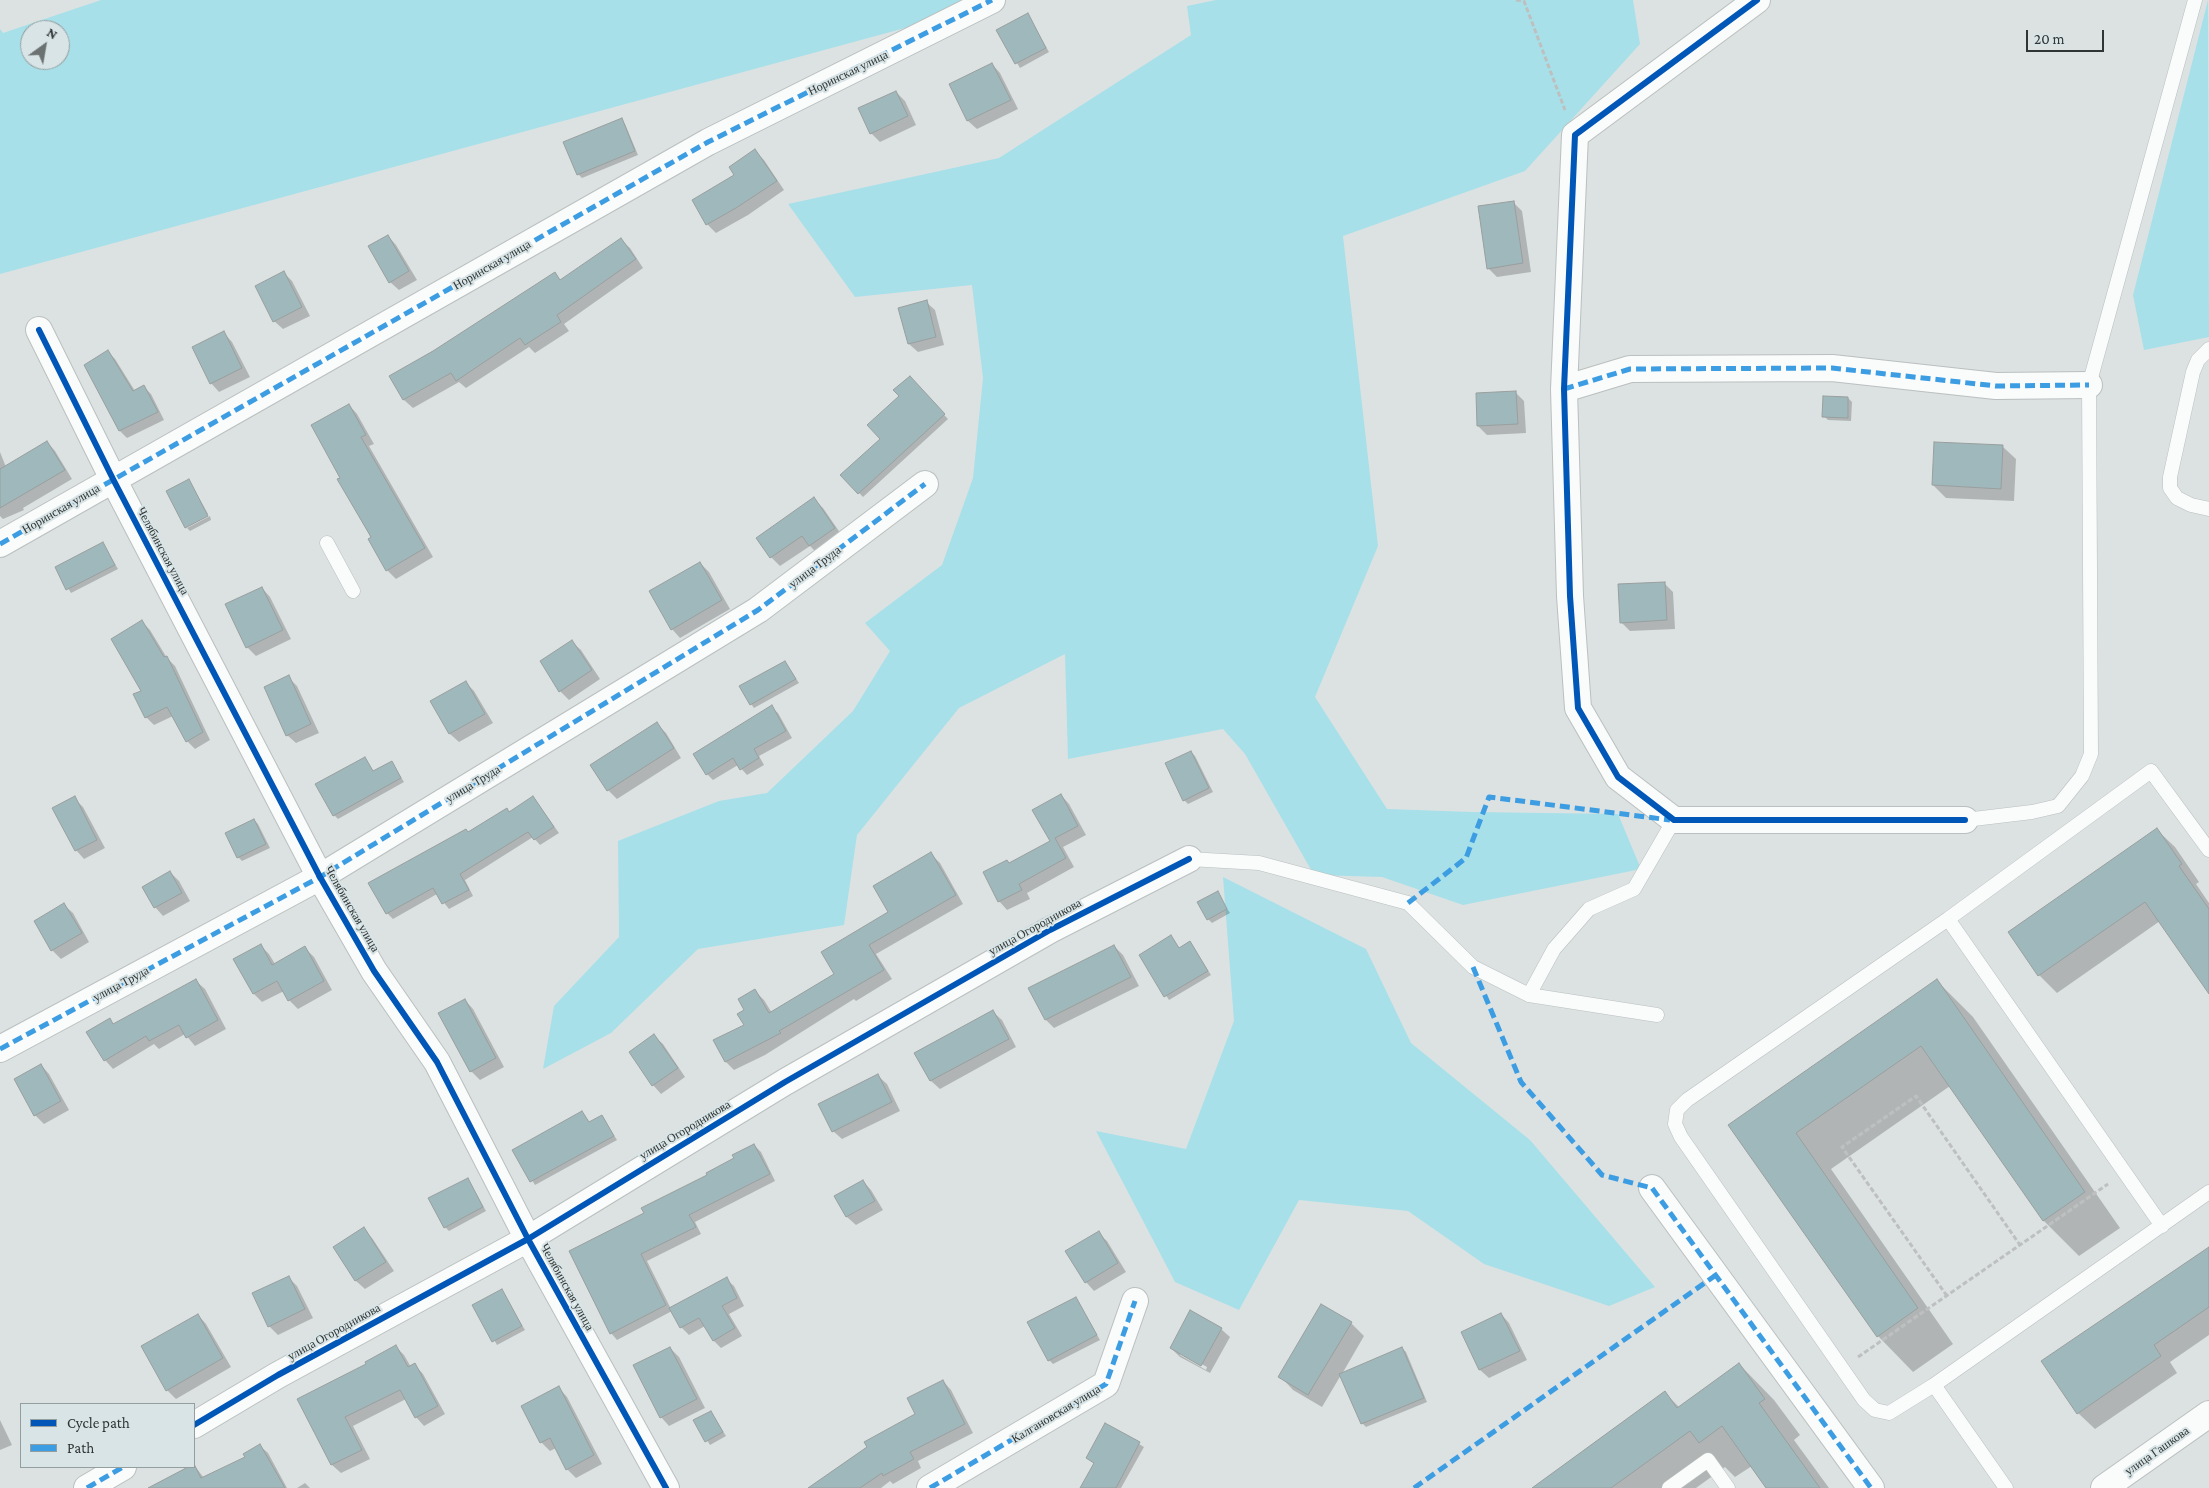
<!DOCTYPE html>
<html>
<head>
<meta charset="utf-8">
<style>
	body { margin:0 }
	#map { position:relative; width:2209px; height:1488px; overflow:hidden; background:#dce2e2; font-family:"Crimson Pro",serif }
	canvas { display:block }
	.legend { position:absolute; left:20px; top:1403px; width:175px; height:65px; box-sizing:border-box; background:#d8e4e6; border:1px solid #949e9f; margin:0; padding:6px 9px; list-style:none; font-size:15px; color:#2f3434 }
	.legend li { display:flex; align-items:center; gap:10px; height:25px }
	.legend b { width:25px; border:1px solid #949e9f }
	.north { position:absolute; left:20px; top:20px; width:50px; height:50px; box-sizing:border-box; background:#d8e4e6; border:1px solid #949e9f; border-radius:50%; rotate:32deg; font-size:14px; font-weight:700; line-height:20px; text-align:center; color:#2f3434 }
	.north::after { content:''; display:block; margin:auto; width:18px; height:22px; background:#6c7171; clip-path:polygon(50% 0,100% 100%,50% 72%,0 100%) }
	.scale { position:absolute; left:2026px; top:30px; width:78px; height:22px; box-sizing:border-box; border:2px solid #2f3434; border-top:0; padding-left:6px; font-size:15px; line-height:18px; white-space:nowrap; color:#2f3434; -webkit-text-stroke:4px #d8e4e6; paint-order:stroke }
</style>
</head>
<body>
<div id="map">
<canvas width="2209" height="1488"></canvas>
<ul class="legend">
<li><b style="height:6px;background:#0057b8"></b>Cycle path</li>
<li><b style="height:6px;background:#3d9de2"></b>Path</li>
</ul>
<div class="north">N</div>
<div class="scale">20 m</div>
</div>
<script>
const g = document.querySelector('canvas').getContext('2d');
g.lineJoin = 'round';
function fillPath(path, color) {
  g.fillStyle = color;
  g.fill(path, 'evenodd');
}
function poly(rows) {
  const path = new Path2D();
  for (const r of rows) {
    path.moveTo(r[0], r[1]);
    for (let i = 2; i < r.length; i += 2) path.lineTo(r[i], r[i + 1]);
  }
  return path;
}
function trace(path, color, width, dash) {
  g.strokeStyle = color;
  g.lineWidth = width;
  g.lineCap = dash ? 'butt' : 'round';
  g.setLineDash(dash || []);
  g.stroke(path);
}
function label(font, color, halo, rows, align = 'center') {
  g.font = font + ' "Crimson Pro",serif';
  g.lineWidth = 4;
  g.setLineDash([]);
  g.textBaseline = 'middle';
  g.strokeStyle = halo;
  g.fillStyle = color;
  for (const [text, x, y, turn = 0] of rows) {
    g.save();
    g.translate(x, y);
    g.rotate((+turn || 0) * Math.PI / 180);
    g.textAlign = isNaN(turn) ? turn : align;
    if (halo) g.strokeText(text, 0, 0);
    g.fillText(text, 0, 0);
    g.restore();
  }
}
const green = poly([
	[101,0,984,0,964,12,0,274,0,29,3,33],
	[30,30,60,30,60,60,30,60],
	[1216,0,1633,0,1640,44,1525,171,1343,236,1378,546,1315,697,1387,809,1472,812,1618,814,1641,869,1463,905,1382,877,1314,875,1245,754,1223,729,1068,759,1065,654,959,708,857,835,844,925,698,949,611,1033,543,1069,554,1006,619,937,618,841,719,801,767,793,853,711,890,651,865,623,942,565,973,478,983,378,972,285,855,297,788,204,999,158,1191,35,1187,6],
	[2208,0,2209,337,2144,350,2133,295],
	[1223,877,1366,949,1411,1043,1530,1140,1655,1287,1609,1306,1484,1264,1408,1211,1299,1200,1239,1310,1175,1282,1096,1131,1186,1149,1234,1021]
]);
const shadow = poly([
	[1028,15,1049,52,1020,68,998,31],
	[992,64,1000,73,1018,109,977,129,968,121,951,85],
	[896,92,905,101,916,125,880,142,871,133],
	[621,120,625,124,638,155,582,178,578,174],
	[755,151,764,160,784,190,748,215,716,233,707,224,736,176],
	[1513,202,1522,211,1531,272,1497,277,1488,268],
	[388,236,396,245,417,280,399,290,390,282],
	[621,240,630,248,643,268,564,324,569,331,535,353,529,347,466,388,459,382,413,408,404,400,391,376,433,352,555,274,561,281],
	[284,273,292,281,310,316,283,329,274,321],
	[926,302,935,310,944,345,918,352,909,344],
	[224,333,232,342,250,377,219,392,211,383],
	[108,352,115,359,135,391,144,387,151,394,164,420,127,438,120,431,85,365],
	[909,377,948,419,863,497,842,475,881,439],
	[1516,393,1524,401,1526,433,1487,435,1478,426],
	[1848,398,1852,402,1851,421,1828,420,1824,416],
	[349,405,357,414,374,444,369,446,433,557,396,579,387,570,341,478],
	[47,442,55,451,72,479,23,508,24,510,3,519,0,516,0,452,6,467],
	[2002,446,2016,459,2014,501,1946,498,1933,485],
	[189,480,208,514,186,526],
	[814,499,823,508,843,537,818,554,810,546,780,566,771,557],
	[210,516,211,520,190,531,187,528],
	[103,544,118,569,71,593,56,568],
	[700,563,709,572,730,609,680,638,672,629],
	[1664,583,1673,592,1675,629,1630,631,1621,622],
	[262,588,270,597,291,639,256,656,247,647],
	[142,622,150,630,167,658,175,666,210,740,195,749,187,741,173,716,154,725,146,717,143,691],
	[572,642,581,650,600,679,569,700,560,691],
	[785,662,799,683,754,708,751,704],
	[288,677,297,686,319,733,296,743,287,735],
	[466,683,474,691,493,723,459,742,450,734,432,702],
	[771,707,778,713,792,738,759,756,764,765,747,775,738,765,713,780,707,774],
	[657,724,666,733,681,758,617,799,608,790],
	[1191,752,1195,756,1213,792,1188,804,1184,800],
	[365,758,374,772,392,762,404,782,338,819,334,815],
	[1061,795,1069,804,1086,835,1063,847,1074,867,1027,893,1030,899,1007,910,999,901,1009,864,1051,842],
	[533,797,559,833,540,845,533,837,465,880,473,896,449,909,437,894,393,919,387,913,468,833,506,809,510,813],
	[74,798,83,807,105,848,84,859,76,850],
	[254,820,258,824,270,848,242,861,238,857],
	[2157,830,2175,847,2199,882,2196,884,2209,903,2209,992,2160,921,2057,993,2039,975,2010,932],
	[931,854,940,863,963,904,876,954,892,979,856,1001,854,999,765,1055,734,1070,726,1062,746,1025,746,1010,755,991,764,1000,772,1013,836,974,889,912],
	[170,872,179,881,190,901,163,916,155,907],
	[1217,893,1230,913,1212,923,1208,919],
	[64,905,73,913,89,942,61,959,52,950],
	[1171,937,1180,949,1190,942,1211,975,1169,1000,1140,956],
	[261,946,269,954,275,964,305,948,314,957,332,990,298,1009,289,1000,284,991,262,1002,254,994],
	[1114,946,1123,955,1139,986,1054,1028,1046,1020,1030,988],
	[196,981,205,989,226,1029,195,1046,185,1034,159,1049,154,1044,113,1069,105,1060,110,1020,114,1025],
	[1937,981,1973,1017,2120,1228,2079,1256,2044,1221,1950,1086,1831,1169,1953,1344,1913,1372,1878,1336,1730,1125],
	[465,1000,473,1009,504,1067,480,1080,471,1071],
	[993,1012,1002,1020,1016,1047,940,1089,931,1081,916,1054],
	[654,1036,663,1044,685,1077,661,1094,653,1085],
	[41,1065,49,1074,69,1110,44,1124,35,1115],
	[878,1076,887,1084,900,1111,842,1139,833,1131],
	[582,1113,590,1123,602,1116,617,1140,535,1185,514,1151],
	[754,1145,761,1152,775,1181,695,1222,701,1234,647,1261,671,1309,726,1279,734,1286,744,1306,729,1314,742,1336,721,1348,714,1341,705,1326,689,1335,681,1327,672,1311,617,1340,611,1333,645,1214,708,1176],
	[468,1179,486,1211,449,1231,445,1227],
	[863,1181,871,1190,883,1210,856,1225,847,1217,836,1197],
	[363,1229,372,1238,394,1271,365,1289,356,1281,335,1248],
	[1098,1233,1107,1241,1126,1272,1094,1291,1086,1282],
	[2209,1248,2209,1335,2170,1362,2177,1373,2095,1429,2078,1413],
	[288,1277,297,1286,313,1318,278,1335,269,1326],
	[501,1291,525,1330,497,1345,474,1305],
	[1076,1298,1100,1340,1053,1364,1049,1360],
	[1501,1314,1509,1323,1527,1360,1489,1378,1480,1370,1462,1333],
	[198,1315,206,1324,231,1367,176,1399,167,1390],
	[1351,1323,1364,1336,1342,1374,1402,1348,1406,1352,1427,1402,1366,1427,1362,1423,1341,1375,1322,1407,1293,1390,1280,1376],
	[1221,1329,1230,1337,1210,1373,1180,1357,1171,1348],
	[1180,1352,1207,1367,1206,1370,1180,1355],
	[396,1347,404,1355,411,1367,415,1365,423,1374,445,1414,424,1426,416,1417,406,1399,353,1426,370,1459,341,1473,332,1465,299,1399,368,1365],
	[670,1348,679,1357,705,1408,669,1426,661,1417],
	[1739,1364,1774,1400,1800,1435,1794,1440,1829,1488,1768,1488,1752,1466,1735,1477,1725,1467,1696,1488,1533,1488,1665,1393,1679,1407],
	[943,1381,951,1390,973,1433,918,1461,921,1468,893,1484,890,1481,881,1488,833,1488,917,1414],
	[559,1388,567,1397,602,1464,576,1478,567,1469,556,1448,550,1451,541,1442],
	[711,1412,726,1436,710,1445,695,1421],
	[0,1420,12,1445,0,1450],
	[1105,1424,1144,1447,1121,1488,1081,1488,1095,1464,1087,1458],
	[260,1446,268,1453,287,1488,150,1488,194,1465,204,1478,247,1458],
	[305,1483,310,1488,297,1488]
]);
const building = poly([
	[1028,13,1046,48,1015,64,996,30,1028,13],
	[992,63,1011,100,967,121,949,84,992,63],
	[896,91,908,116,870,134,858,108,896,91],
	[622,118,635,151,577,175,563,142,622,118],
	[755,149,777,181,736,208,706,225,692,200,734,175,729,167,755,149],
	[1514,201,1523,263,1487,269,1478,206,1514,201],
	[388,235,409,271,389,283,368,246,388,235],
	[621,238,636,259,557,315,561,322,525,345,520,338,456,381,451,373,403,400,389,376,433,351,555,272,560,280,621,238],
	[284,271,302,307,273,322,255,286,284,271],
	[927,300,936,337,908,344,898,308,927,300],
	[224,331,242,368,210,384,192,347,224,331],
	[108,350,133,391,144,385,158,412,119,431,84,365,108,350],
	[910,376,945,414,858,494,840,475,880,439,867,425,899,396,893,390,910,376],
	[1516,391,1518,424,1477,426,1476,393,1516,391],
	[1823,396,1848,397,1848,418,1822,417,1823,396],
	[349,404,366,435,361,437,425,548,386,571,368,539,371,537,337,479,340,478,311,425,349,404],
	[47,441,65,470,0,508,0,469,47,441],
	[1934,442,2003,445,2001,489,1932,485,1934,442],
	[189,479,208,516,185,528,166,491,189,479],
	[814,497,835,528,809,546,802,536,770,558,756,538,814,497],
	[103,542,115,565,66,590,55,567,103,542],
	[700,562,722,600,671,630,649,591,700,562],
	[1665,582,1667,620,1620,623,1618,584,1665,582],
	[262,587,283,630,246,648,225,604,262,587],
	[142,620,164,657,167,656,203,732,186,742,167,707,145,718,133,694,141,691,111,639,142,620],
	[572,640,592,670,559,692,540,661,572,640],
	[785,661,796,679,750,705,739,686,785,661],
	[289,675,311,724,286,736,264,687,289,675],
	[466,681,485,714,449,734,430,701,466,681],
	[772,705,786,731,754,749,759,758,740,770,733,758,706,775,693,754,772,705],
	[657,722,674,748,607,791,590,765,657,722],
	[1191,751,1209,788,1183,801,1165,763,1191,751],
	[365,757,373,771,392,761,401,778,333,816,315,784,365,757],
	[1061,794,1078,826,1055,838,1066,858,1019,884,1022,890,998,902,983,872,1007,860,1009,863,1050,841,1032,810,1061,794],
	[75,796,97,840,75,851,52,808,75,796],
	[533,796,554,827,534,840,528,832,460,874,469,890,442,904,433,888,386,914,368,883,466,829,468,832,507,808,509,812,533,796],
	[254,819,266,844,237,858,225,833,254,819],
	[2157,828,2182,864,2179,866,2209,909,2209,994,2145,902,2038,976,2008,932,2157,828],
	[931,852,956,895,869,945,884,970,779,1031,781,1033,725,1062,713,1040,744,1025,737,1014,744,1010,738,999,755,989,769,1013,834,974,821,952,888,912,873,886,931,852],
	[170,871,182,893,154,908,142,887,170,871],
	[1218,891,1227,909,1207,920,1197,902,1218,891],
	[64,903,82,933,51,951,34,921,64,903],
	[1171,935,1179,948,1190,941,1208,971,1164,997,1139,955,1171,935],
	[261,944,272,965,305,946,324,981,288,1001,277,981,253,994,233,959,261,944],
	[1114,945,1131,977,1045,1020,1028,988,1114,945],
	[196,979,218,1020,186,1038,179,1025,149,1041,146,1036,104,1061,86,1032,110,1018,113,1024,196,979],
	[1937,979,2085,1192,2043,1221,1921,1046,1796,1133,1918,1308,1877,1337,1728,1125,1937,979],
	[465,999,496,1058,470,1072,438,1013,465,999],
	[993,1010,1009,1039,930,1081,914,1053,993,1010],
	[654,1034,678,1068,652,1086,629,1052,654,1034],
	[41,1064,61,1101,34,1116,14,1079,41,1064],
	[878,1074,892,1102,832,1132,818,1104,878,1074],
	[582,1111,589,1122,602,1115,614,1136,530,1182,512,1150,582,1111],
	[754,1144,770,1174,689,1215,696,1227,641,1254,666,1305,610,1334,569,1251,644,1213,641,1208,707,1175,706,1173,734,1158,732,1155,754,1144],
	[468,1178,483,1207,444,1228,428,1198,468,1178],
	[863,1180,875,1201,846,1217,834,1196,863,1180],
	[364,1227,386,1262,355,1281,333,1247,364,1227],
	[1099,1231,1118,1263,1085,1283,1065,1251,1099,1231],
	[2209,1247,2209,1307,2154,1345,2161,1356,2077,1414,2041,1361,2209,1247],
	[289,1276,305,1309,268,1327,252,1293,289,1276],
	[727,1277,737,1298,722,1306,735,1328,713,1341,699,1318,680,1328,669,1308,727,1277],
	[502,1289,522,1326,492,1342,472,1305,502,1289],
	[1076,1297,1097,1335,1048,1361,1027,1322,1076,1297],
	[1321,1304,1352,1322,1308,1395,1278,1377,1321,1304],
	[1190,1310,1222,1328,1201,1366,1170,1348,1190,1310],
	[1501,1313,1520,1351,1479,1370,1461,1332,1501,1313],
	[198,1314,223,1358,166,1391,141,1346,198,1314],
	[396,1345,408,1367,415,1363,438,1406,415,1418,400,1390,345,1417,362,1450,331,1465,297,1399,366,1364,365,1362,396,1345],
	[670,1347,697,1399,660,1418,633,1365,670,1347],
	[1402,1347,1424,1398,1361,1424,1339,1374,1402,1347],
	[1739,1363,1765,1399,1759,1403,1820,1488,1766,1488,1722,1426,1699,1443,1690,1431,1611,1488,1532,1488,1665,1391,1677,1408,1739,1363],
	[943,1380,965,1424,910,1452,914,1459,883,1476,882,1473,860,1488,808,1488,867,1447,864,1442,915,1414,907,1398,943,1380],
	[559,1386,594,1455,566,1470,550,1438,540,1443,521,1406,559,1386],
	[711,1411,723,1432,705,1442,693,1420,711,1411],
	[1105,1423,1140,1442,1116,1488,1080,1488,1094,1463,1086,1458,1105,1423],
	[260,1444,285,1488,148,1488,188,1467,194,1467,194,1464,201,1478,245,1457,243,1454,260,1444]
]);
const path = poly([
	[1516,0,1524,1,1565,110],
	[1947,1296,1842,1147,1916,1096,2020,1245],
	[1858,1357,2108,1184]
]);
const lane = poly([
	[2209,349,2198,360,2193,372,2170,477,2170,488,2177,498,2191,505,2209,509],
	[327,543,353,591],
	[1965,820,2032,812,2058,806,2082,776,2091,754,2089,385,2195,0],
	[1189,859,1259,863,1408,903,1473,967,1529,995,1657,1015],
	[1948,919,2162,1226],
	[1529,995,1554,949,1589,909,1634,889,1674,820],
	[1934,1385,1889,1413,1875,1410,1864,1400,1681,1137,1675,1124,1677,1110,1687,1100,1948,919,2151,771,2209,850],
	[1669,1488,1708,1460,1728,1488],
	[2006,1488,1934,1385,2209,1192]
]);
const street = poly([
	[1757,0,1575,135,1564,389,1570,596,1578,708,1618,777,1674,820,1965,820],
	[39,330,113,479,320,877,374,971,437,1062,528,1239,666,1488],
	[1564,389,1630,369,1832,368,1996,386,2089,385],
	[0,544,708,142,992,0],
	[0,1049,320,877,758,610,925,484],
	[1652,1188,1871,1488],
	[194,1425,278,1375,528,1239,785,1082,1050,930,1189,859],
	[87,1488,123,1467],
	[930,1488,1106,1384,1135,1301],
	[2104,1488,2209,1414]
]);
const quiet = poly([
	[1564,389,1630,369,1832,368,1996,386,2089,385],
	[0,544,708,142,992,0],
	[1408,903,1466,858,1489,797,1670,820],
	[1473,967,1521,1082,1602,1175,1652,1188,1871,1488],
	[0,1049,320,877,758,610,925,484],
	[87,1488,123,1467],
	[930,1488,1106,1384,1135,1301],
	[1414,1488,1716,1275]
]);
const cycleway = poly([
	[1757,0,1575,135,1564,389,1570,596,1578,708,1618,777,1674,820,1965,820],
	[39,330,113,479,320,877,374,971,437,1062,528,1239,666,1488],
	[194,1425,278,1375,528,1239,785,1082,1050,930,1189,859]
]);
const streetNames = [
	["Норинская улица",848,73,-26],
	["Норинская улица",492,265,-30],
	["Норинская улица",61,509,-30],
	["Челябинская улица",163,551,62],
	["улица Труда",815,567,-37],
	["улица Труда",473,784,-31],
	["Челябинская улица",352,909,60],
	["улица Огородникова",1035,927,-29],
	["улица Труда",121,984,-28],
	["улица Огородникова",685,1130,-31],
	["Челябинская улица",567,1287,61],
	["улица Огородникова",334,1332,-29],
	["Калгановская улица",1056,1414,-31],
	["улица Гашкова",2157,1451,-35]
];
fillPath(green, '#a7e0e9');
fillPath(shadow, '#0003');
fillPath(building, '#9fb8bb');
trace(building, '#999e9e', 1);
trace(lane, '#babfbf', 15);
trace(street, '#babfbf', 28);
trace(path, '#bec0c0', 3, [5, 2.5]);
trace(lane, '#fafbfb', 14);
trace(street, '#fafbfb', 26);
trace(quiet, '#3d9de2', 5, [10, 5]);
trace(cycleway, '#0057b8', 6);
label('12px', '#2f3434', '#d8e4e6', streetNames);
</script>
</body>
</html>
